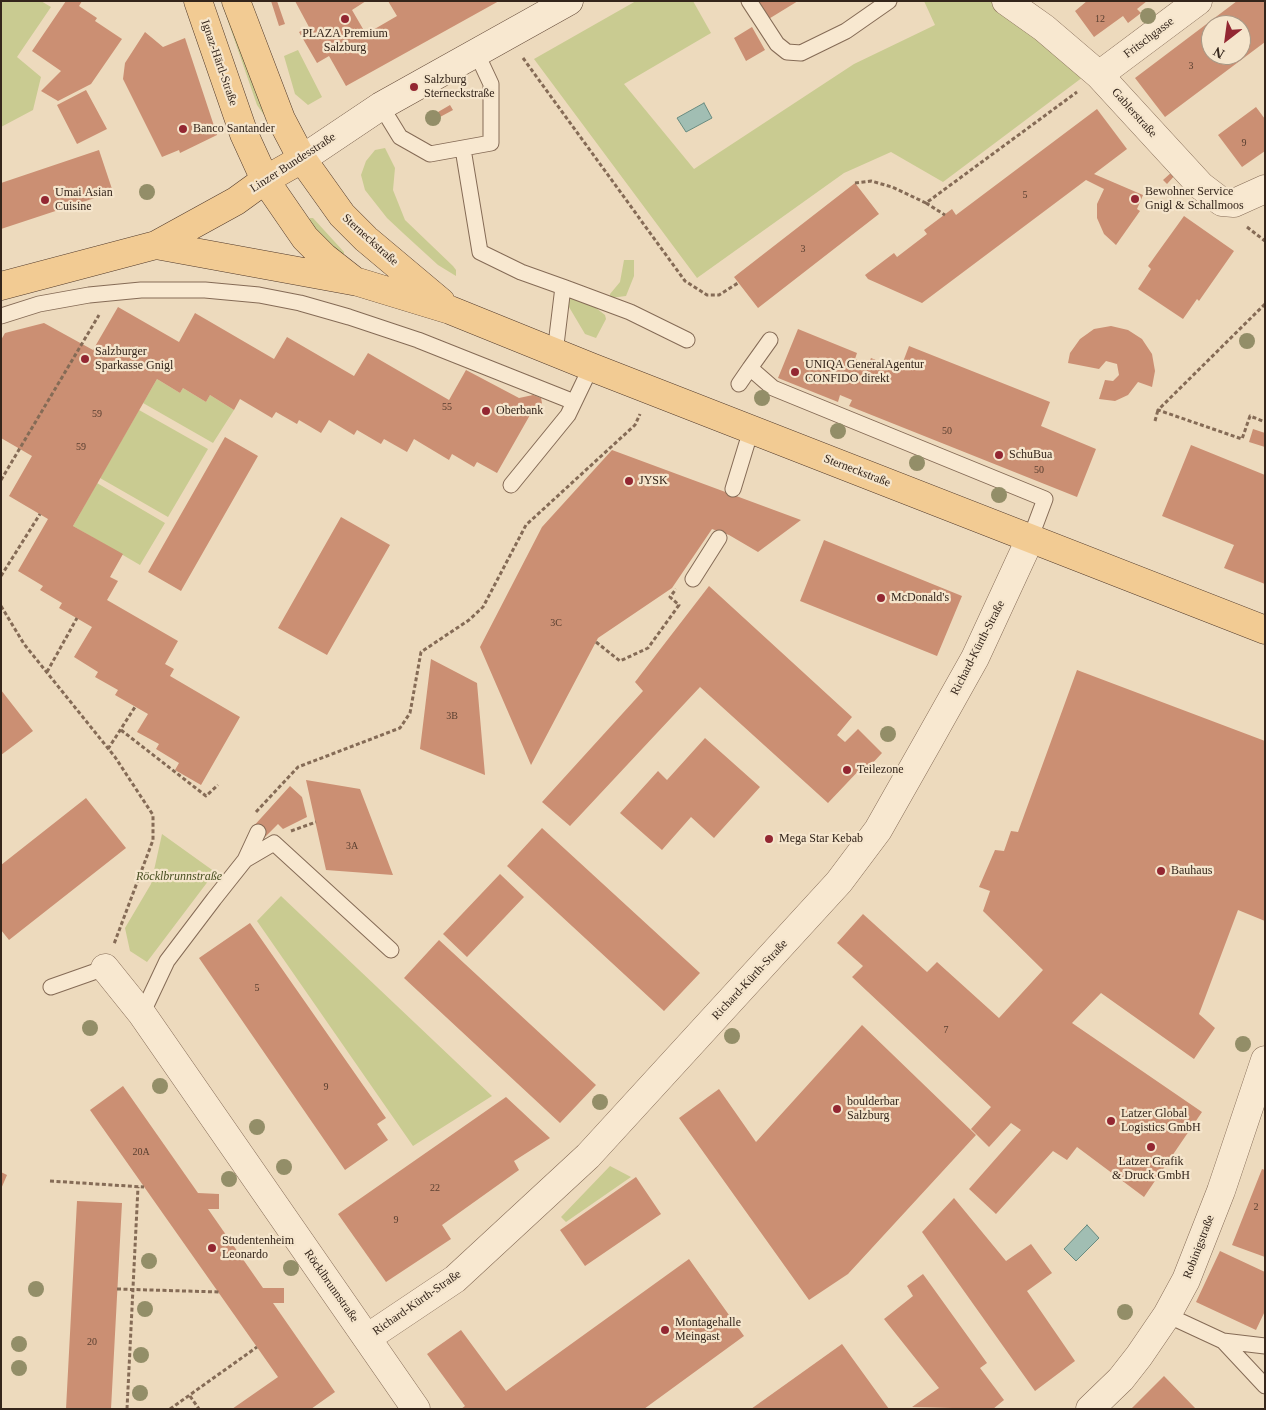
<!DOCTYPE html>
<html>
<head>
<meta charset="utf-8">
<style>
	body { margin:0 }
	#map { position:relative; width:1266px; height:1410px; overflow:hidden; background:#eddabd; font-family:"Times New Roman",serif }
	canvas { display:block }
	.frame { position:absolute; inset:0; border:2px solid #34251b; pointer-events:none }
	.north { position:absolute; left:1201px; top:15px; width:50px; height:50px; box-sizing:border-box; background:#f5e5cc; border:1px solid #a89885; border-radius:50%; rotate:210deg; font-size:14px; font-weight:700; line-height:20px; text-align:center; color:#34251b }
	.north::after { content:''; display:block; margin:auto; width:18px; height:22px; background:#932732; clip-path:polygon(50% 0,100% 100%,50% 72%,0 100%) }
</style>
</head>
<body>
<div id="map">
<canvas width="1266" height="1410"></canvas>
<div class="frame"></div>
<div class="north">N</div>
</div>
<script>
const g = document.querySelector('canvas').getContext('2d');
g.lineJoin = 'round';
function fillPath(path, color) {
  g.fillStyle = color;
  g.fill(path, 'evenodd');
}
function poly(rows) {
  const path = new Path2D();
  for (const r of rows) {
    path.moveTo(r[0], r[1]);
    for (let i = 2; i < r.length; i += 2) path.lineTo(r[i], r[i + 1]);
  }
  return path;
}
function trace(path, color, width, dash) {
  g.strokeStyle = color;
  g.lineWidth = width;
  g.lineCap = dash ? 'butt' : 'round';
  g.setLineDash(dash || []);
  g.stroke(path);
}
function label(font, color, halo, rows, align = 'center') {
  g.font = font + ' "Times New Roman",serif';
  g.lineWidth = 4.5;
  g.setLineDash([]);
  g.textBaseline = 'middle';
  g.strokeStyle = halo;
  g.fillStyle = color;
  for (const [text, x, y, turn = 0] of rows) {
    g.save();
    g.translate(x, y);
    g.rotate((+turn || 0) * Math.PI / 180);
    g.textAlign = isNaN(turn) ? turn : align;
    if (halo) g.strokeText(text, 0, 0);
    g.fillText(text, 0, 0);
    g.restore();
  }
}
const green = poly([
	[41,1,51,7,17,57,41,77,33,110,1,127,1,2],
	[221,1,225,1,266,112,264,115,257,105],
	[636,1,693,1,711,33,624,84,694,169,854,64,935,25,924,1,993,1,1083,77,943,182,891,152,844,173,697,278,534,59],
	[298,50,322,97,308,105,295,94,284,56],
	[385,148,395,168,393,190,405,220,453,266,456,270,456,276,438,265,403,233,387,218,365,190,361,175,366,161,375,150],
	[310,218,313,218,344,252,344,255,341,256,336,251,308,221],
	[624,260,634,260,634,276,626,296,610,298,610,294,620,282],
	[573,297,577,297,596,308,605,315,606,319,596,338,585,334,569,307,567,302],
	[157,379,180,393,183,388,206,402,210,395,234,410,213,443,143,403],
	[139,410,208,449,168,517,100,478],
	[97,483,165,523,140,565,73,526],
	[162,834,215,872,147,962,130,951,125,928,151,884],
	[281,896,492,1096,413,1146,257,921],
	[610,1166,631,1177,566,1222,561,1217]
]);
const water = poly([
	[704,103,712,118,686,132,677,118,704,103],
	[1087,1225,1099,1238,1076,1261,1064,1249,1087,1225]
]);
const building = poly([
	[66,1,82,1,79,6,97,18,95,21,122,39,91,84,58,101,41,91,61,71,32,51],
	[271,1,277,1,285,24,279,26],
	[295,1,366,1,352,10,366,34,397,16,388,1,499,1,346,86,329,56,317,63,299,32,309,27],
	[756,1,798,1,767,20],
	[1087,1,1147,1,1137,9,1141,13,1128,23,1123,16,1094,37,1075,11],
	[1237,1,1263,1,1265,3,1265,42,1165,117,1135,78],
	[1211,25,1241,25,1241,55,1211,55],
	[752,27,765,50,746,61,734,38],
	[145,32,163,47,185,38,217,135,180,153,179,150,162,157,123,79,125,63],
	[86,90,107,129,77,144,57,105],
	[450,105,453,110,440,117,438,112],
	[1256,107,1265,119,1265,151,1242,167,1218,135],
	[1097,109,1127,149,1094,174,1143,195,1137,209,1140,211,1116,245,1104,234,1097,218,1097,204,1104,189,1086,180,922,303,868,279,865,275,894,253,897,257,927,234,924,230,952,209,956,215],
	[99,150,113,192,1,229,1,183],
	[1173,171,1176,174,1167,184,1163,180],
	[855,183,879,214,758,308,734,277],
	[1184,216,1234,251,1199,301,1197,299,1183,319,1138,289,1151,269,1148,266],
	[118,307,179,342,195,313,274,359,287,337,354,376,368,353,449,400,466,370,519,398,533,395,541,398,542,403,530,415,497,473,477,462,474,467,452,454,449,460,414,439,407,452,384,439,381,444,357,430,354,435,329,420,321,433,299,420,297,424,276,412,272,418,240,399,234,410,210,395,206,402,183,388,180,393,157,379,73,526,123,554,110,577,118,581,107,600,178,641,165,664,174,669,170,676,240,717,201,785,175,770,179,763,156,749,159,744,137,732,148,714,115,695,118,690,95,677,98,672,74,657,92,627,59,608,62,603,40,590,43,586,18,571,48,519,9,496,32,456,1,438,1,340,5,333,44,323,93,350],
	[1111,326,1128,330,1142,339,1152,354,1155,371,1152,387,1138,382,1128,395,1115,401,1099,399,1105,380,1113,381,1119,375,1117,364,1106,361,1099,369,1068,363,1070,353,1080,339,1094,329],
	[798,329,857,353,855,359,868,365,871,358,900,370,909,346,1050,402,1041,426,1096,449,1077,497,849,406,852,400,840,395,838,402,778,378],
	[1253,429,1265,433,1265,447,1249,442],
	[225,437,258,456,181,591,148,572],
	[1191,445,1265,475,1265,584,1224,568,1234,545,1162,516],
	[612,450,801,520,758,552,729,535,712,529,672,588,598,638,531,765,480,647,542,527],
	[341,517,390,545,327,655,278,628],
	[824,540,962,596,937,656,800,601],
	[709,586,852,717,837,735,845,742,858,729,882,753,868,768,864,765,828,803,700,687,570,826,542,802,643,691,635,682],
	[431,659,477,683,485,775,420,749],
	[1077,670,1265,741,1265,921,1238,910,1199,1014,1215,1028,1194,1059,1101,993,1072,1023,1202,1112,1144,1197,1077,1147,1067,1160,1053,1151,996,1214,969,1189,1021,1130,1011,1123,989,1147,971,1129,991,1107,852,977,863,966,837,943,863,914,927,972,937,962,999,1018,1043,970,983,911,990,891,979,887,995,850,1004,851,1011,831,1018,832],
	[1,690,33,731,1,755],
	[705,738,760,787,714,838,691,817,662,850,620,813,658,771,667,780],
	[306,780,360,789,393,875,326,870],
	[290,786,302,797,307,817,283,829,278,824,264,838,252,828],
	[86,798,126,848,9,940,1,930,1,865],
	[542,828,700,973,664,1011,507,866],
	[500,874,524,897,467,957,443,934],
	[250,923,386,1118,377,1124,388,1140,345,1170,199,958],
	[439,940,596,1085,560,1123,404,978],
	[862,1025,976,1135,848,1274,809,1300,679,1118,719,1089,756,1142],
	[123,1086,198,1193,219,1194,219,1209,208,1209,263,1288,284,1288,284,1303,273,1303,335,1392,311,1409,232,1409,278,1377,90,1110],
	[506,1097,550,1138,514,1161,519,1170,442,1225,451,1239,386,1282,338,1214],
	[1262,1169,1265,1170,1265,1257,1232,1245],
	[1,1172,7,1175,1,1189],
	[636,1177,661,1214,585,1266,560,1230],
	[954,1198,1006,1261,1031,1244,1052,1273,1027,1291,1075,1361,1035,1391,922,1232],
	[77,1201,122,1203,111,1409,66,1409],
	[1220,1251,1265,1272,1265,1311,1256,1330,1196,1302],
	[689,1259,744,1336,644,1409,461,1409,465,1406,427,1354,461,1330,506,1391],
	[923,1274,987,1363,980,1368,1004,1400,993,1409,912,1407,939,1388,884,1319,913,1296,907,1286],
	[842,1344,889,1409,751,1409],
	[1164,1376,1196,1409,1131,1409]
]);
const path = poly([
	[523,58,685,281,707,295,719,295,738,283],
	[855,183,871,181,892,187,926,203,1077,92],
	[926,203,945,215],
	[1247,227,1265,241],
	[1265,304,1158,410,1242,439,1250,416,1265,422],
	[1155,421,1158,410],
	[1,480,99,315],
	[1,576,40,514],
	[1,606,24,644,115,757,153,815,153,840,114,944],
	[596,642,620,661,648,648,679,605,670,597,676,589],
	[47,672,77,618],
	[121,730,206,796,218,785],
	[108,749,135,707],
	[256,812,298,767,400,728,410,713,421,652,469,620,483,607,526,525,635,425,640,414],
	[291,831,316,822],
	[50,1181,144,1187],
	[117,1289,219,1292],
	[190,1396,199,1409],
	[127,1409,138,1187],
	[170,1409,257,1347]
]);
const lane = poly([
	[749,1,777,44,787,52,801,53,846,31,889,1],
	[381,106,400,137,430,154,491,143,491,84,477,54],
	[463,149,480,252,521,272,563,287,555,353],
	[563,287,630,312,687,340],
	[1,316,39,304,89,295,141,290,205,290,259,295,300,303,349,317,418,340,574,402],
	[750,368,770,340],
	[739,384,750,368,773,388,1045,499,1030,539],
	[511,485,568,415,591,367],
	[733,489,751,430],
	[693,579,719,538],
	[245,860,258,832],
	[51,987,105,968],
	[142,1014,167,961,214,899,245,860,274,843,391,950],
	[1167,1315,1223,1341,1265,1346],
	[1223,1341,1265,1386]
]);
const street = poly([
	[1006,1,1044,28,1099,75,1201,186,1222,202,1234,203,1265,189],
	[1099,75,1198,1],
	[105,968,142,1014,416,1409],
	[367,1338,455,1279,588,1156,839,882,878,830,929,740,975,658,1030,539],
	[1090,1409,1121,1379,1139,1356,1167,1315,1186,1280,1221,1191,1265,1060]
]);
const secondary = poly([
	[302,159,381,106,569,1]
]);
const primary = poly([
	[198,1,244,134,265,180,305,238,324,257,352,279],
	[236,1,281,119,302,159,342,215,366,239,441,302],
	[156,245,358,282,450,310,591,367,1265,630],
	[1,286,156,245,236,201,265,180,302,159]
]);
const trees = [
	[1148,16],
	[433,118],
	[147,192],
	[1247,341],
	[762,398],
	[838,431],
	[917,463],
	[999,495],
	[888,734],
	[90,1028],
	[732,1036],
	[1243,1044],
	[160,1086],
	[600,1102],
	[257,1127],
	[284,1167],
	[229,1179],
	[149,1261],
	[291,1268],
	[36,1289],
	[145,1309],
	[1125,1312],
	[19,1344],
	[141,1355],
	[19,1368],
	[140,1393]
];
const markers = [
	[345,19,5,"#932732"],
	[414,87,5,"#932732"],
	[183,129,5,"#932732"],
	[1135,199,5,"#932732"],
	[45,200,5,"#932732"],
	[85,359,5,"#932732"],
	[795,372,5,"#932732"],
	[486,411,5,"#932732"],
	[999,455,5,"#932732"],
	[629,481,5,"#932732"],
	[881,598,5,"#932732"],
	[847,770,5,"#932732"],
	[769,839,5,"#932732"],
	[1161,871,5,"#932732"],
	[837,1109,5,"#932732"],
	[1111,1121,5,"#932732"],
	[1151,1147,5,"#932732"],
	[212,1248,5,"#932732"],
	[665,1330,5,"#932732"]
];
const numberNames = [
	["12",1100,19],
	["3",1191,66],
	["9",1244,143],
	["5",1025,195],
	["3",803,249],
	["55",447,407],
	["59",97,414],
	["50",947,431],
	["59",81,447],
	["50",1039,470],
	["3C",556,623],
	["3B",452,716],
	["3A",352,846],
	["5",257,988],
	["7",946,1030],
	["9",326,1087],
	["20A",141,1152],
	["22",435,1188],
	["2",1256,1207],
	["9",396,1220],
	["20",92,1342]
];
const poiNames = [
	["PLAZA Premium",345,34,"center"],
	["Salzburg",345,48,"center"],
	["Salzburg",424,80],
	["Sterneckstraße",424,94],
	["Banco Santander",193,129],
	["Bewohner Service",1145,192],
	["Gnigl & Schallmoos",1145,206],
	["Umai Asian",55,193],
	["Cuisine",55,207],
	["Salzburger",95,352],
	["Sparkasse Gnigl",95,366],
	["UNIQA GeneralAgentur",805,365],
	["CONFIDO direkt",805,379],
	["Oberbank",496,411],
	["SchuBua",1009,455],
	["JYSK",639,481],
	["McDonald's",891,598],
	["Teilezone",857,770],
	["Mega Star Kebab",779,839],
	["Bauhaus",1171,871],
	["boulderbar",847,1102],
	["Salzburg",847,1116],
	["Latzer Global",1121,1114],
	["Logistics GmbH",1121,1128],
	["Latzer Grafik",1151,1162,"center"],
	["& Druck GmbH",1151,1176,"center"],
	["Studentenheim",222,1241],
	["Leonardo",222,1255],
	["Montagehalle",675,1323],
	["Meingast",675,1337]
];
const streetNames = [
	["Fritschgasse",1149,38,-37],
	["Ignaz-Härtl-Straße",219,63,71],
	["Gablerstraße",1134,113,48],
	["Linzer Bundesstraße",293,163,-33],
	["Sterneckstraße",370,240,42],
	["Sterneckstraße",857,471,21],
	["Richard-Kürth-Straße",978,648,-63],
	["Richard-Kürth-Straße",750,980,-47],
	["Robinigstraße",1199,1247,-69],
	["Röcklbrunnstraße",331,1286,55],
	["Richard-Kürth-Straße",417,1303,-35]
];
const parkNames = [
	["Röcklbrunnstraße",179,877]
];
fillPath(green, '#c9cb91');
fillPath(water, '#a1beb3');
trace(water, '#688b80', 1);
fillPath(building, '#cb8f73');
trace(lane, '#856b56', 17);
trace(street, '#856b56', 29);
trace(secondary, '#664c3a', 29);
trace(primary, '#523a2b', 29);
trace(path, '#856b56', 3, [4, 2.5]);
trace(lane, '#f8e8d0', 15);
trace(street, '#f8e8d0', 28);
trace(secondary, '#f8e8d0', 28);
trace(primary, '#f2cb93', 28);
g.fillStyle = '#938e68';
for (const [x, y] of trees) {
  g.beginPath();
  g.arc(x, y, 8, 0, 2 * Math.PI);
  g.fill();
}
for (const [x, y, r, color] of markers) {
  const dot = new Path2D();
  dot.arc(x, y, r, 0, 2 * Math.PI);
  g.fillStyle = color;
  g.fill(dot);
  trace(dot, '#f5e5cc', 2);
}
label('10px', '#5a4031', null, numberNames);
label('12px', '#34251b', '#f5e5cc', poiNames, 'left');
label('12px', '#34251b', '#f5e5cc', streetNames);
label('italic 12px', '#495022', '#f5e5cc', parkNames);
</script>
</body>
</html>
